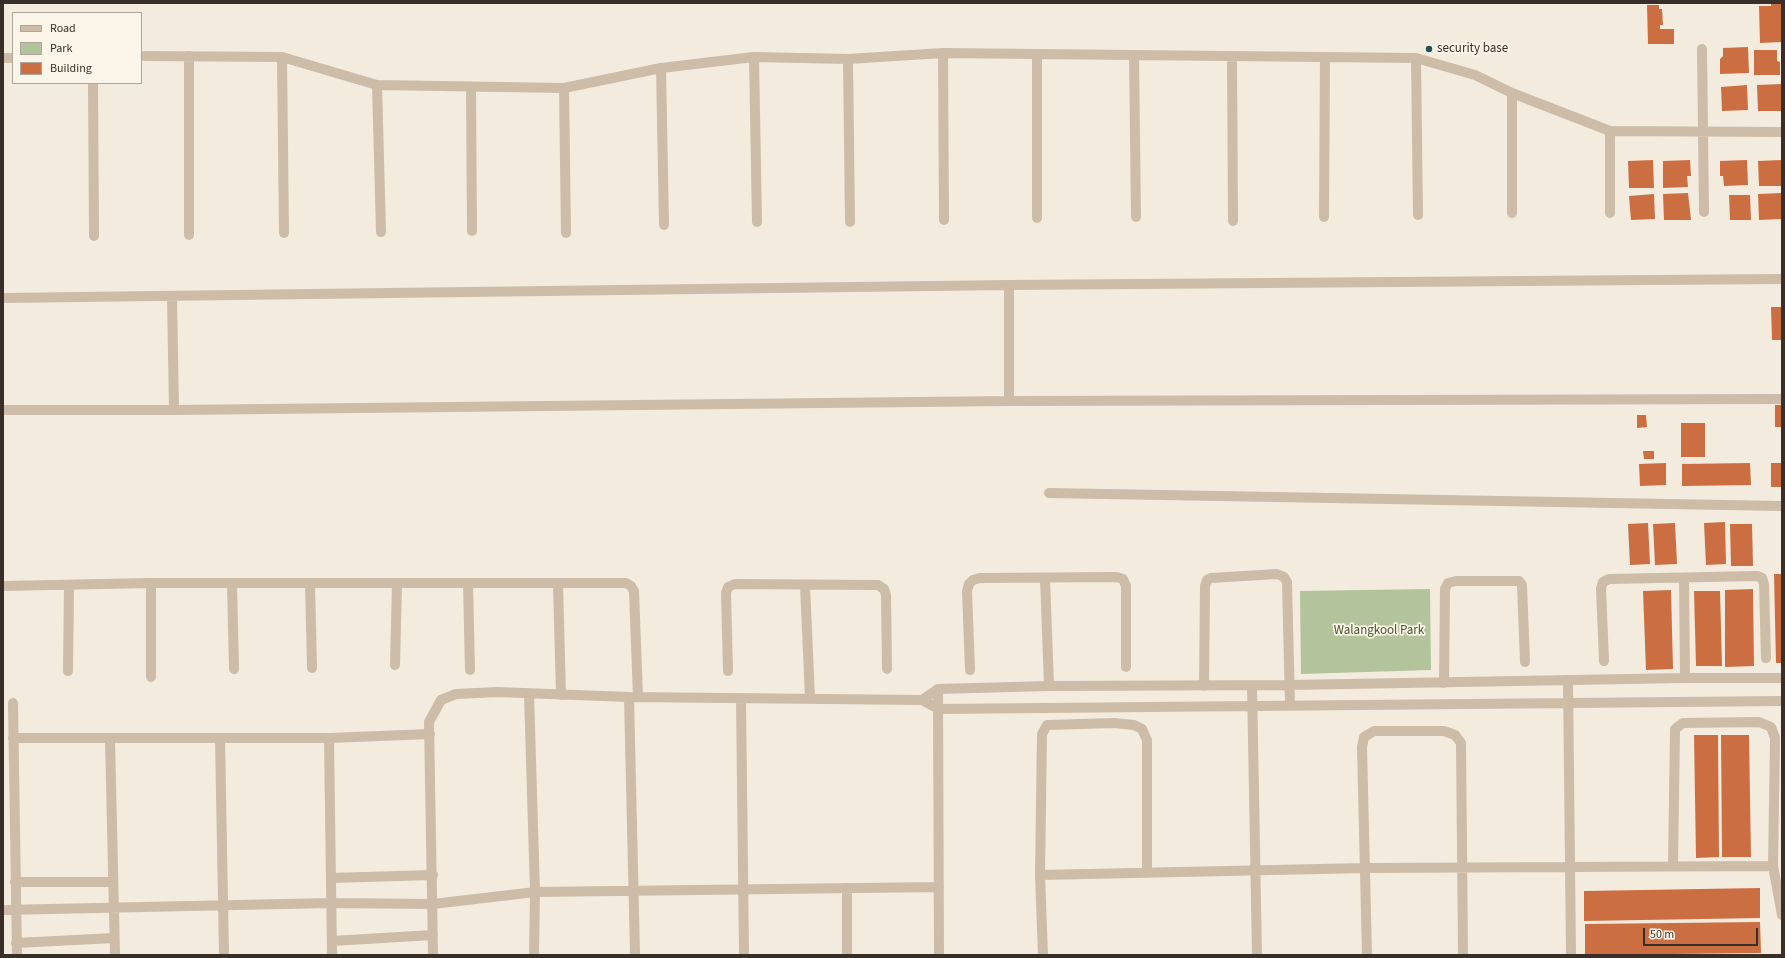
<!DOCTYPE html>
<html>
<head>
<meta charset="utf-8">
<style>
	body { margin:0 }
	#map { position:relative; width:1785px; height:958px; overflow:hidden; background:#f3ebdd; font-family:"Source Sans 3",sans-serif }
	canvas { display:block }
	.frame { position:absolute; inset:0; border:4px solid #392f28; pointer-events:none }
	.legend { position:absolute; left:12px; top:12px; width:130px; height:72px; box-sizing:border-box; background:#fbf4e9; border:1px solid #ada59c; margin:0; padding:5px 7px; list-style:none; font-size:12px; color:#392f28 }
	.legend li { display:flex; align-items:center; gap:8px; height:20px }
	.legend b { width:20px; border:1px solid #ada59c }
	.scale { position:absolute; left:1643px; top:928px; width:115px; height:18px; box-sizing:border-box; border:2px solid #392f28; border-top:0; padding-left:5px; font-size:12px; line-height:14px; white-space:nowrap; color:#392f28; -webkit-text-stroke:3px #fbf4e9; paint-order:stroke }
</style>
</head>
<body>
<div id="map">
<canvas width="1785" height="958"></canvas>
<div class="frame"></div>
<ul class="legend">
<li><b style="height:5px;background:#ccbca8"></b>Road</li>
<li><b style="height:11px;background:#b3c39c"></b>Park</li>
<li><b style="height:11px;background:#cb6f43"></b>Building</li>
</ul>
<div class="scale">50 m</div>
</div>
<script>
const g = document.querySelector('canvas').getContext('2d');
g.lineJoin = 'round';
function fillPath(path, color) {
  g.fillStyle = color;
  g.fill(path, 'evenodd');
}
function poly(rows) {
  const path = new Path2D();
  for (const r of rows) {
    path.moveTo(r[0], r[1]);
    for (let i = 2; i < r.length; i += 2) path.lineTo(r[i], r[i + 1]);
  }
  return path;
}
function trace(path, color, width, dash) {
  g.strokeStyle = color;
  g.lineWidth = width;
  g.lineCap = dash ? 'butt' : 'round';
  g.setLineDash(dash || []);
  g.stroke(path);
}
function label(font, color, halo, rows, align = 'center') {
  g.font = font + ' "Source Sans 3",sans-serif';
  g.lineWidth = 3.5;
  g.setLineDash([]);
  g.textBaseline = 'middle';
  g.strokeStyle = halo;
  g.fillStyle = color;
  for (const [text, x, y, turn = 0] of rows) {
    g.save();
    g.translate(x, y);
    g.rotate((+turn || 0) * Math.PI / 180);
    g.textAlign = isNaN(turn) ? turn : align;
    if (halo) g.strokeText(text, 0, 0);
    g.fillText(text, 0, 0);
    g.restore();
  }
}
const green = poly([
	[1430,589,1431,670,1301,674,1300,591]
]);
const building = poly([
	[1771,4,1781,4,1782,7,1782,42,1760,43,1759,6,1771,6],
	[1647,5,1659,5,1659,9,1662,9,1663,25,1660,25,1660,29,1674,29,1674,44,1648,44],
	[1748,47,1749,73,1720,74,1720,59,1723,56,1723,48],
	[1754,50,1777,50,1777,61,1780,62,1780,75,1754,75],
	[1782,84,1782,111,1758,111,1757,85],
	[1747,85,1748,110,1722,111,1721,87],
	[1653,160,1654,188,1629,188,1628,161],
	[1690,160,1691,176,1687,176,1688,187,1663,188,1663,161],
	[1747,160,1748,185,1724,186,1723,176,1720,176,1720,161],
	[1781,160,1782,186,1759,186,1758,161],
	[1688,193,1691,220,1664,220,1663,194],
	[1782,193,1782,219,1759,220,1758,194],
	[1654,194,1655,219,1631,220,1629,196],
	[1729,195,1750,195,1751,220,1730,220],
	[1771,307,1782,307,1782,340,1772,340],
	[1775,405,1782,405,1782,427,1775,427],
	[1637,415,1646,415,1647,427,1637,428],
	[1681,423,1705,423,1705,457,1681,457],
	[1643,451,1654,451,1654,459,1644,459],
	[1666,463,1666,485,1640,486,1639,464],
	[1750,463,1751,485,1682,486,1682,464],
	[1771,463,1782,463,1782,487,1771,487],
	[1725,522,1726,564,1706,565,1704,523],
	[1648,523,1650,564,1630,565,1628,524],
	[1675,523,1677,564,1655,565,1653,524],
	[1730,524,1752,524,1753,566,1731,566],
	[1774,574,1782,574,1782,663,1776,663],
	[1753,589,1754,666,1725,667,1725,590],
	[1671,590,1673,669,1646,670,1643,591],
	[1694,591,1720,591,1722,666,1696,666],
	[1694,735,1718,735,1719,857,1696,858],
	[1721,735,1749,735,1751,857,1722,857],
	[1760,888,1760,918,1584,921,1584,891],
	[1760,922,1761,953,1585,955,1585,924]
]);
const minor = poly([
	[1702,49,1704,212],
	[943,53,944,220],
	[1037,54,1037,218],
	[141,56,282,57,377,85,564,88,661,68,754,57,848,59,943,53,1416,58,1475,75,1512,93,1610,131,1782,132],
	[1134,56,1136,217],
	[282,57,284,233],
	[754,57,757,222],
	[1232,57,1233,221],
	[3,58,13,58],
	[1416,58,1418,215],
	[848,59,850,222],
	[661,68,664,225],
	[93,83,94,236],
	[377,85,381,232],
	[471,87,472,231],
	[564,88,566,233],
	[1512,93,1512,213],
	[1610,213,1610,131],
	[1324,217,1325,57],
	[189,235,189,56],
	[172,297,174,410],
	[3,298,1009,285,1782,279],
	[1009,401,1009,285],
	[3,410,174,410,1009,401,1782,399],
	[1049,493,1782,506],
	[1045,578,1049,686],
	[1684,578,1685,678],
	[151,583,151,677],
	[232,584,234,669],
	[310,584,312,668],
	[468,584,470,670],
	[558,584,561,695],
	[805,585,810,698],
	[3,586,151,583,626,583,631,586,634,591,638,697],
	[1604,661,1601,588,1603,582,1609,579,1757,576,1762,578,1764,584,1766,658],
	[395,665,397,584],
	[970,670,967,591,969,584,973,580,980,578,1117,577,1123,579,1126,586,1126,667],
	[68,671,69,585],
	[728,671,726,593,728,587,735,584,878,585,884,589,886,595,887,669],
	[1568,681,1571,955],
	[1444,683,1445,589,1448,583,1456,581,1519,581,1522,585,1525,662],
	[1204,686,1205,586,1207,580,1211,578,1277,574,1284,577,1287,582,1290,704],
	[1252,686,1257,955],
	[938,689,939,955],
	[529,694,535,892,534,955],
	[629,697,635,955],
	[741,699,744,955],
	[922,700,938,689,1049,686,1290,685,1685,678,1782,678],
	[13,703,17,955],
	[13,738,329,738,430,734],
	[329,738,332,955],
	[110,739,115,955],
	[220,739,224,955],
	[1673,865,1675,729,1683,723,1759,722,1771,727,1775,738,1773,866,1782,915],
	[1040,875,1366,868,1773,866],
	[331,878,433,875],
	[15,882,113,882],
	[3,910,331,903,433,904,535,892,939,887],
	[332,941,433,935],
	[16,943,114,938],
	[433,955,429,722,441,700,456,694,497,692,629,697,922,700,939,709,1782,701],
	[847,955,847,888],
	[1043,955,1040,875,1042,734,1047,725,1114,723,1134,725,1142,729,1147,740,1147,873],
	[1367,955,1362,747,1364,737,1374,731,1444,731,1455,735,1461,743,1463,955]
]);
const markers = [
	[1429,49,4,"#1c535c"]
];
const poiNames = [
	["security base",1437,49]
];
const parkNames = [
	["Walangkool Park",1379,631]
];
fillPath(green, '#b3c39c');
fillPath(building, '#cb6f43');
trace(minor, '#ccbca8', 10);
for (const [x, y, r, color] of markers) {
  const dot = new Path2D();
  dot.arc(x, y, r, 0, 2 * Math.PI);
  g.fillStyle = color;
  g.fill(dot);
  trace(dot, '#fbf4e9', 1.5);
}
label('13px', '#392f28', '#fbf4e9', poiNames, 'left');
label('13px', '#44582b', '#fbf4e9', parkNames);
</script>
</body>
</html>
